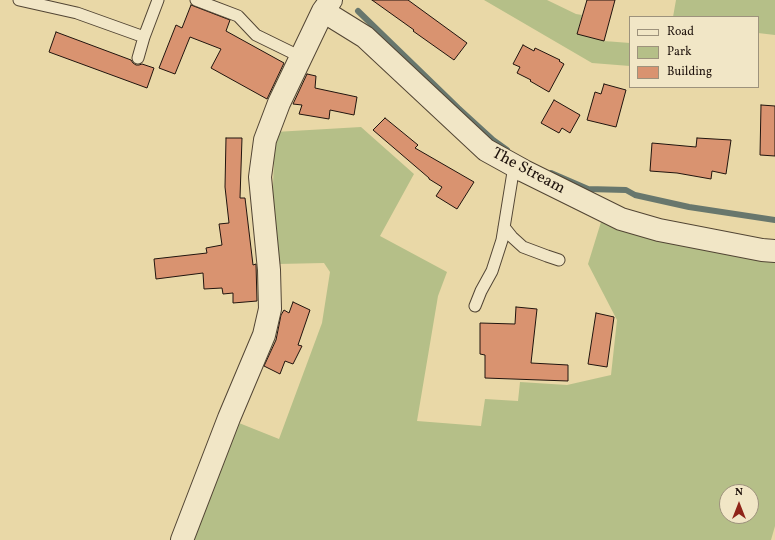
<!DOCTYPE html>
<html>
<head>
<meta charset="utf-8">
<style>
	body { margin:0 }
	#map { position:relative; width:775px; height:540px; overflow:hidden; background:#e9d8a7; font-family:Vollkorn,serif }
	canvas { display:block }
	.legend { position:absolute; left:629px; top:16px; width:130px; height:72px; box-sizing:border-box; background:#f1e6c6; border:1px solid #9d927c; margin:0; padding:5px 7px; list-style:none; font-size:12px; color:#20140e }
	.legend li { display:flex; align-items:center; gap:8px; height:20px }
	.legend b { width:20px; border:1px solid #9d927c }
	.north { position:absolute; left:719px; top:484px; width:40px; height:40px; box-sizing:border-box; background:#f1e6c6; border:1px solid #9d927c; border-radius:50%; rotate:0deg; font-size:11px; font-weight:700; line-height:16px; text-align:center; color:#20140e }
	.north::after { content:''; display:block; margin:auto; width:14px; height:18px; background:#8f2418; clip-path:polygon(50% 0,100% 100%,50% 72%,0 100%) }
</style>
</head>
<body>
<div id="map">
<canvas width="775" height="540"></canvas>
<ul class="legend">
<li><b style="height:5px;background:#f1e6c6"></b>Road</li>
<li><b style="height:11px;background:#b5bf88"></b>Park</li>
<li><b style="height:11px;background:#d99370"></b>Building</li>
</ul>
<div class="north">N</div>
</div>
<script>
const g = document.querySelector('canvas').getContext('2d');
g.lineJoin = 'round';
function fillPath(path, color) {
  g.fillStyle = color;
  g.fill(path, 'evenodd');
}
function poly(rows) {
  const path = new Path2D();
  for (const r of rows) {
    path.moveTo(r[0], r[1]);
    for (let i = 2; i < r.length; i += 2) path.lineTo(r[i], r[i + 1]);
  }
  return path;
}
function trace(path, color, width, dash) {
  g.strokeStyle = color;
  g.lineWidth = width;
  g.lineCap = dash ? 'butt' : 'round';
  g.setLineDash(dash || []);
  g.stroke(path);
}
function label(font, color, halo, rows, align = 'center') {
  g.font = font + ' Vollkorn,serif';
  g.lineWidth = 3;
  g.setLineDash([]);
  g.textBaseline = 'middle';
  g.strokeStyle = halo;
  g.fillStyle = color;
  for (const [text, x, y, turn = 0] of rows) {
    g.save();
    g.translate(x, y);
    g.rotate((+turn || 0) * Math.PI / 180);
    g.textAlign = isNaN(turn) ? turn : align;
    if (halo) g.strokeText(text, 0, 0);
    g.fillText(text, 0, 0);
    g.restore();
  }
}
const green = poly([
	[484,0,547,0,576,14,582,15,577,33,604,41,630,43,630,66,592,63],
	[676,0,775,0,775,35,758,33,758,17,673,17],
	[361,127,414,174,380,236,447,272,438,296,417,421,481,426,485,399,518,401,520,382,567,385,611,375,617,320,588,264,601,222,638,231,775,253,775,526,771,540,192,540,239,423,279,439,322,323,330,272,324,263,278,264,272,213,275,132],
	[727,492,751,492,751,516,727,516]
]);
const stream = poly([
	[358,11,458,108,493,140,507,150],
	[551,173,588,189,626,190,635,195,689,207,775,220]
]);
const building = poly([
	[372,0,408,0,467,43,454,60,413,31,414,30,372,0],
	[587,0,615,0,604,41,577,34,587,0],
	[191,5,230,20,226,31,284,63,267,99,211,68,221,49,190,37,175,74,159,68,176,25,182,28,191,5],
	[56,32,131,60,133,63,136,65,139,65,142,64,154,68,147,88,49,52,56,32],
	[523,45,534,51,535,48,560,60,559,61,564,64,549,92,530,81,531,80,517,73,520,67,513,64,523,45],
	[307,74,316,76,315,88,357,97,354,115,330,110,329,119,299,114,302,105,293,104,307,74],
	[604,84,626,90,616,127,587,120,595,92,601,94,604,84],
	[554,100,580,115,570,133,562,128,559,133,541,123,554,100],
	[761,105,775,106,775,156,760,155,761,105],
	[385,118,418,145,415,148,474,182,457,209,436,196,442,187,429,179,429,178,373,130,385,118],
	[226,138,242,138,240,198,245,198,253,265,256,264,257,301,233,303,233,293,223,294,222,288,204,289,203,273,156,279,154,259,207,253,206,248,222,245,219,224,229,223,225,187,226,138],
	[697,138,731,140,726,174,712,171,711,179,677,173,650,171,652,143,696,147,697,138],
	[293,302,310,310,298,345,302,346,293,364,285,361,280,374,264,366,276,340,281,315,284,310,289,313,293,302],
	[516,307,537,309,531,363,568,365,568,381,485,378,485,355,480,354,480,323,515,324,516,307],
	[596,313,614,317,607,367,588,364,596,313]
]);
const lane = poly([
	[19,0,77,13,144,37],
	[196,0,238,16,256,35,301,57],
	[138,58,144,37,158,0],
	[504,227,512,237,523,247,547,256,559,260],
	[475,306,481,291,492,271,502,240,514,166]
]);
const street = poly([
	[323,11,365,37,486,150,524,171,621,219,659,230,762,250,775,251],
	[182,540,229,418,264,335,270,309,269,270,260,177,265,140,279,103,323,11,331,0]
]);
const streetNames = [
	["The Stream",528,172,28]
];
fillPath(green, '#b5bf88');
trace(stream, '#68776d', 6);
fillPath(building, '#d99370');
trace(building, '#20140e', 1);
trace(lane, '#524534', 13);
trace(street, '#524534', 24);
trace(lane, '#f1e6c6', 11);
trace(street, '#f1e6c6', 22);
label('16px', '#20140e', '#f1e6c6', streetNames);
</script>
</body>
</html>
